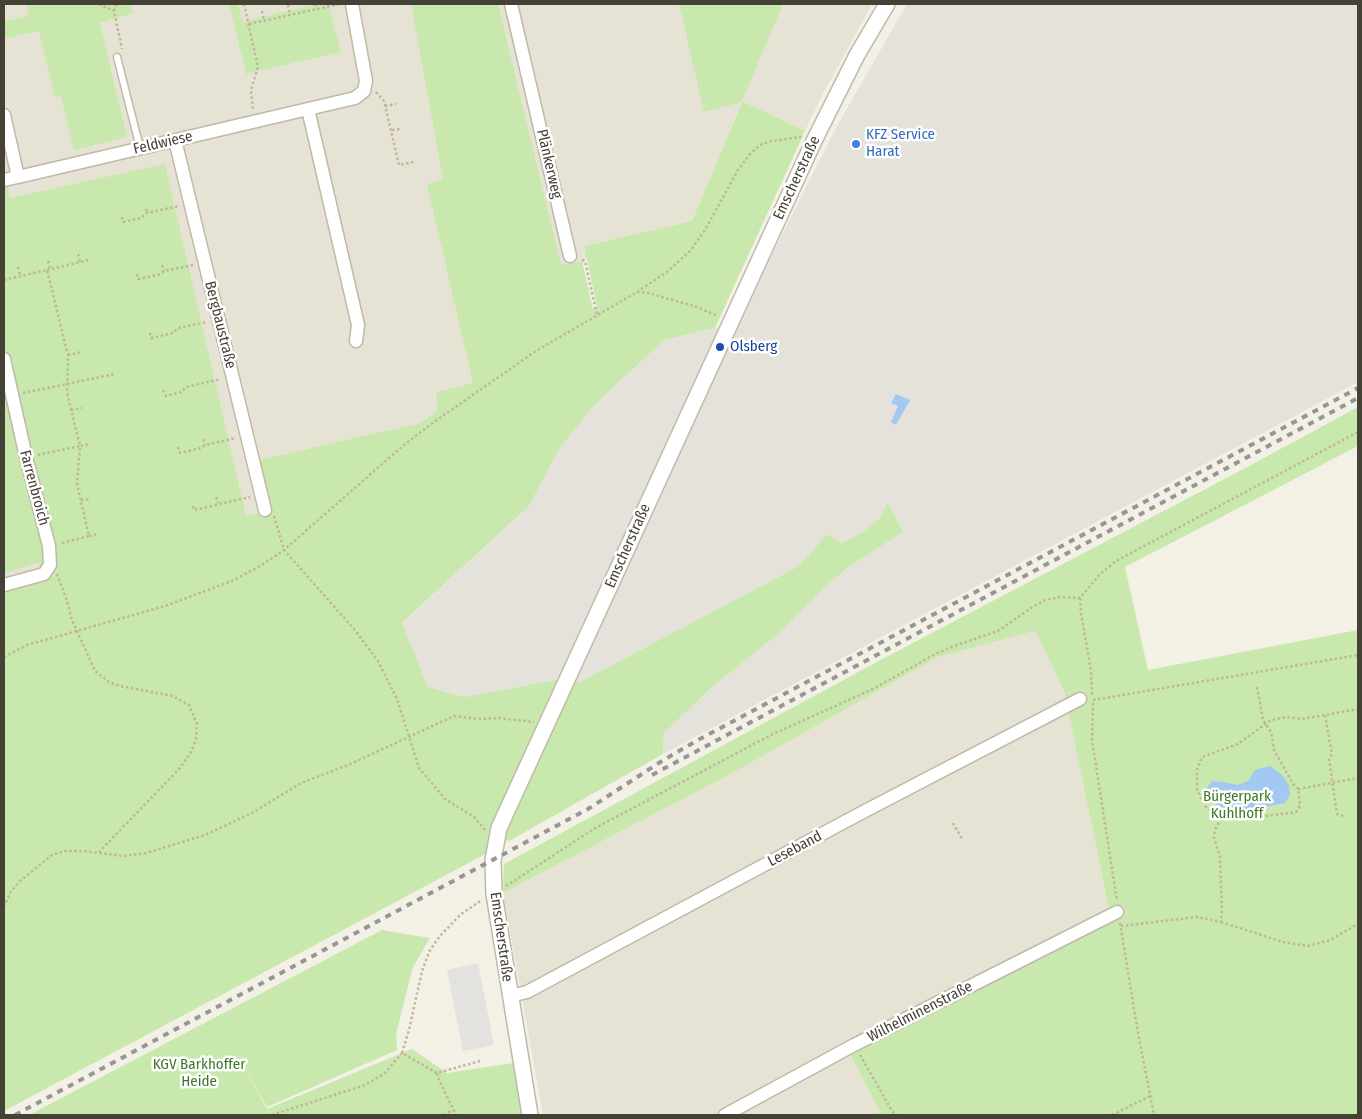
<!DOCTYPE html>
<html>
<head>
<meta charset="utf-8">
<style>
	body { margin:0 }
	#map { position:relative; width:1362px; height:1119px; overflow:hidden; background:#f3f0e6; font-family:"Fira Sans Condensed",sans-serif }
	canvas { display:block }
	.frame { position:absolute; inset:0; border:5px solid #464135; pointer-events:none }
</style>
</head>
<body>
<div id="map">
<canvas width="1362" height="1119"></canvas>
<div class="frame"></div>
</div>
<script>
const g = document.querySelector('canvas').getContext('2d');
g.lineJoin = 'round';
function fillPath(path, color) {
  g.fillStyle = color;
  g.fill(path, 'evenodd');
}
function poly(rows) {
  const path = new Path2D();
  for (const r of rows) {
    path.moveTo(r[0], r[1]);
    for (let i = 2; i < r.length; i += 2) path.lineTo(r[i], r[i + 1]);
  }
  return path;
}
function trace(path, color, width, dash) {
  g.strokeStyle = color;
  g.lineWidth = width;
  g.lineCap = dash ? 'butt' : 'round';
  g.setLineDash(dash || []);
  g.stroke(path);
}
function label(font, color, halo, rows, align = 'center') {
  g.font = font + ' "Fira Sans Condensed",sans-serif';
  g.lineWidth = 5;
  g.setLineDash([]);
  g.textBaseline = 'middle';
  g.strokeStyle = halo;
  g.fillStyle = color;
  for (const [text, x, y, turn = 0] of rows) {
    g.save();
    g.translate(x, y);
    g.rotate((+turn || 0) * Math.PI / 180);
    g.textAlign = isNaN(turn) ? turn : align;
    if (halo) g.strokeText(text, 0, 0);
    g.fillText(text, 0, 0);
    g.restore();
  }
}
const residential = poly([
	[4,4,872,4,824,92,805,131,742,101,692,221,584,246,587,260,582,261,592,309,473,383,436,392,437,411,420,423,260,460,272,510,56,576,4,588],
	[1035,631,1064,691,1111,919,848,1050,880,1112,874,1115,543,1115,503,893,729,775,938,657]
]);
const industrial = poly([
	[907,4,1358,4,1358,382,663,754,664,733,711,688,782,631,824,588,847,568,903,532,888,502,879,519,863,532,842,543,827,534,799,566,580,682,561,679,464,697,428,687,402,624,529,506,559,449,593,405,664,340,715,328,739,320,838,124]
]);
const green = poly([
	[26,4,131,4,133,13,100,23,127,137,74,150,61,96,55,97,39,31,4,39,4,22,29,16],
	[229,4,238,4,243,22,315,4,328,4,341,52,246,74],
	[411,4,498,4,561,265,582,261,593,309,597,306,584,246,692,221,742,102,704,112,679,4,783,4,742,101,805,131,715,328,664,340,594,405,559,449,529,506,402,623,428,687,464,697,561,679,491,851,4,1111,4,589,55,576,37,563,4,573,4,172,10,198,165,164,246,516,272,510,259,460,420,423,437,411,436,392,473,383,427,184,443,179],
	[1358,407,1358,446,1125,567,1148,670,1358,630,1358,1115,874,1115,880,1112,848,1050,1111,919,1064,691,1035,631,938,657,729,775,503,893,504,864,875,663,1251,465],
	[888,502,903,532,847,568,824,588,782,631,711,688,664,733,663,754,509,841,500,838,572,681,580,682,799,566,827,534,842,543,863,532,879,519],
	[382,930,430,938,413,967,396,1034,397,1050,267,1107,237,1055,267,1109,412,1049,447,1073,520,1062,529,1115,29,1115]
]);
const parking = poly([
	[478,963,494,1045,463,1051,447,970]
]);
const water = poly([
	[896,394,910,400,896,425,891,422,898,406,891,403],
	[1270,766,1281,774,1289,785,1290,795,1285,803,1240,812,1223,809,1207,798,1206,789,1212,781,1224,782,1238,785,1248,781,1255,770]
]);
const path = poly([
	[99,4,114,11],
	[116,4,114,11,122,49],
	[244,4,258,67,251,90,253,110],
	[315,4,317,9],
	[288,5,290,15],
	[262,11,264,21],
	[249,24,340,4],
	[376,92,384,101,399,165,414,162],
	[385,106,396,104],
	[392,130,402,129],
	[146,209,147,213],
	[122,217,123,222,141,218,147,213,179,206],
	[78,254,80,262],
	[582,260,585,261,597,315],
	[48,261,50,269],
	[162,265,164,271],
	[18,267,20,276],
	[47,270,88,260],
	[137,274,138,279,158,275,164,271,193,265],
	[4,280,47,270,68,355,67,393,80,446,37,455],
	[637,292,668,271,690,251,705,230,738,170,751,153,760,145,771,141,801,137],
	[150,333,151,338,173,333,178,328,207,322],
	[68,355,82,352],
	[163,390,166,396,181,392,186,387,221,379],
	[23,393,115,374],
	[71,410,82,408],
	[203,439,205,445],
	[178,447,180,453,201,448,205,445,236,438],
	[216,497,218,503],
	[81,500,90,499],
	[193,506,194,510,250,497],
	[274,516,284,550,354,629,378,661,397,699,419,768,445,799,474,817,485,830],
	[89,536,98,534],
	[62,543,89,536,77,484,80,446,91,444],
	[57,574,66,598,72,620,95,671,109,682,120,686,173,696,189,705,197,724,196,740,191,752,180,768,99,852],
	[1080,598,1081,613,1091,671,1092,695],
	[4,657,27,645,165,606,232,581,260,566,284,550,405,444,434,422,536,351,637,292,649,293,662,297,694,306,718,316],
	[1257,687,1263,720,1271,732,1274,750,1293,784,1298,789],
	[1093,700,1358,655],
	[1093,703,1092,740,1117,901],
	[1325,715,1332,754,1329,759,1337,814,1344,816],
	[1221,818,1243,819,1296,812,1300,806,1298,789,1358,778],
	[953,823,962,839],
	[506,886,597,827,771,735,873,689,937,653,957,645,998,631,1031,608,1045,600,1060,597,1080,598,1100,574,1116,561,1358,432],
	[4,907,10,893,19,882,52,855,65,851,82,851,124,856,146,853,205,835,252,813,301,783,348,765,454,716,479,719,498,718,534,722],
	[1221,922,1283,942,1308,946,1330,940,1358,924],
	[1120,923,1138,1033,1154,1115],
	[1121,926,1197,917,1221,922,1222,910,1220,857,1214,837,1215,830,1221,818,1205,806,1197,789,1197,770,1202,757,1238,744,1271,720,1287,717,1302,719,1358,709],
	[860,1055,892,1111,897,1115],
	[480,1061,437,1073,402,1053,409,1030,422,971,430,950,440,936,461,914,482,900],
	[437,1073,439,1080,456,1115],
	[272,1115,365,1085,385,1073,402,1053],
	[444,1115,453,1110],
	[1112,1115,1150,1096]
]);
const service = poly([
	[117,57,140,148]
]);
const minor = poly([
	[511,4,570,256],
	[308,109,358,325,356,341],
	[4,115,18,177,4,180],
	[175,140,265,510],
	[18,177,355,98,364,91,366,81,352,4],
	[4,359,26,457,49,546,50,565,44,574,4,585],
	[510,996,527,992,863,812,1080,699],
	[725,1115,854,1045,1117,912]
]);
const tertiary = poly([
	[530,1115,494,894,493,860,499,828,813,143,857,55,887,4]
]);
const rail = poly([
	[652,775,1358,398],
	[15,1115,588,809,662,761,698,740,1358,388]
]);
const markers = [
	[856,144,5,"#3f7fe0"],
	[720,347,5,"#1a4fb4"]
];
const shopNames = [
	["KFZ Service",866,135],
	["Harat",866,152]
];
const streetNames = [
	["Feldwiese",163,143,-13],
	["Plänkerweg",549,164,77],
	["Emscherstraße",797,178,-65],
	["Bergbaustraße",220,325,76],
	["Farrenbroich",34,488,75],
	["Emscherstraße",628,546,-66],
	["Leseband",795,849,-28],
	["Emscherstraße",501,937,82],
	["Wilhelminenstraße",920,1012,-27]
];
const transitNames = [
	["Olsberg",730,347]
];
const parkNames = [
	["Bürgerpark",1237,797],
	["Kuhlhoff",1237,814],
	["KGV Barkhoffer",199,1065],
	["Heide",199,1082]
];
fillPath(residential, '#e7e3d4');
fillPath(industrial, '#e5e2db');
fillPath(green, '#c9e8ae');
fillPath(parking, '#e4e2de');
fillPath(water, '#a1c9f1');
trace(service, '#bfb9a8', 9);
trace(minor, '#bfb9a8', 15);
trace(tertiary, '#bfb9a8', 18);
trace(path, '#c1b699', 2.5, [2.5, 2.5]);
trace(service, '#fff', 6);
trace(minor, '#fff', 12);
trace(tertiary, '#fff', 15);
trace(rail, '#969696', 4, [6, 6]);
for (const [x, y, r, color] of markers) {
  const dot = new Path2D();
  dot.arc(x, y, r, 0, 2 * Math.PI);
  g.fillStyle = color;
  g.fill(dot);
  trace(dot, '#fff', 2);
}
label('15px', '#366cbe', '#fff', shopNames, 'left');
label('15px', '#464135', '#fff', streetNames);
label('15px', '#164399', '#fff', transitNames, 'left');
label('15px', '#3f7828', '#fff', parkNames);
</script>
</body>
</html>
